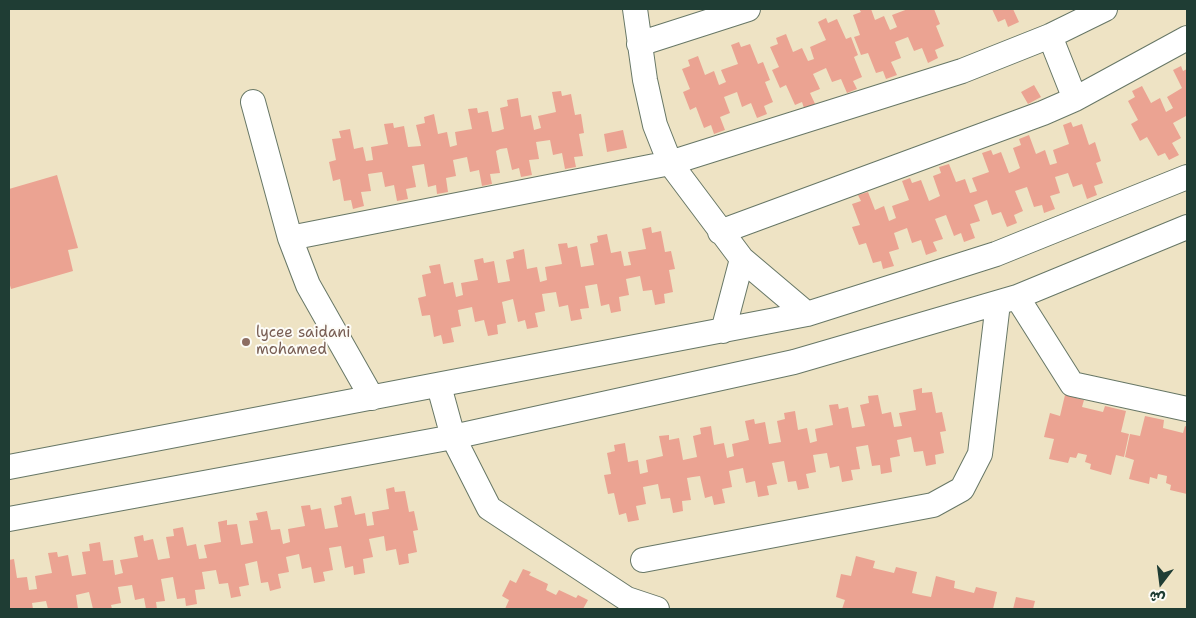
<!DOCTYPE html>
<html>
<head>
<meta charset="utf-8">
<style>
	body { margin:0 }
	#map { position:relative; width:1196px; height:618px; overflow:hidden; background:#eee3c4; font-family:"Shantell Sans","Playpen Sans Arabic",sans-serif }
	canvas { display:block }
	.frame { position:absolute; inset:0; border:10px solid #1f3d34; pointer-events:none }
	.north { position:absolute; left:1136px; top:558px; width:50px; height:50px; -webkit-text-stroke:4px #fdfcf7; paint-order:stroke; rotate:195deg; font-size:14px; font-weight:700; line-height:20px; text-align:center; color:#1f3d34 }
	.north::after { content:''; display:block; margin:auto; width:18px; height:22px; background:#1f3d34; clip-path:polygon(50% 0,100% 100%,50% 72%,0 100%) }
</style>
</head>
<body>
<div id="map">
<canvas width="1196" height="618"></canvas>
<div class="frame"></div>
<div class="north">ش</div>
</div>
<script>
const g = document.querySelector('canvas').getContext('2d');
g.lineJoin = 'round';
function fillPath(path, color) {
  g.fillStyle = color;
  g.fill(path, 'evenodd');
}
function poly(rows) {
  const path = new Path2D();
  for (const r of rows) {
    path.moveTo(r[0], r[1]);
    for (let i = 2; i < r.length; i += 2) path.lineTo(r[i], r[i + 1]);
  }
  return path;
}
function trace(path, color, width, dash) {
  g.strokeStyle = color;
  g.lineWidth = width;
  g.lineCap = dash ? 'butt' : 'round';
  g.setLineDash(dash || []);
  g.stroke(path);
}
function label(font, color, halo, rows, align = 'center') {
  g.font = font + ' "Shantell Sans",sans-serif';
  g.lineWidth = 4;
  g.setLineDash([]);
  g.textBaseline = 'middle';
  g.strokeStyle = halo;
  g.fillStyle = color;
  for (const [text, x, y, turn = 0] of rows) {
    g.save();
    g.translate(x, y);
    g.rotate((+turn || 0) * Math.PI / 180);
    g.textAlign = isNaN(turn) ? turn : align;
    if (halo) g.strokeText(text, 0, 0);
    g.fillText(text, 0, 0);
    g.restore();
  }
}
const building = poly([
	[859,9,871,9,875,20,884,16,890,30,897,27,892,15,908,9,934,9,940,24,936,26,944,46,935,50,938,58,928,63,922,48,914,51,908,37,895,42,901,58,891,62,897,75,886,79,883,71,876,73,868,53,861,55,854,37,860,35,853,15,861,12],
	[992,9,1013,9,1019,22,1008,27,1005,19,998,22],
	[826,18,828,23,837,19,846,39,851,37,858,55,854,57,862,77,853,81,857,89,847,93,841,79,832,82,826,68,813,74,820,89,810,93,816,106,805,111,802,102,795,105,786,85,780,88,772,70,779,67,770,47,778,44,776,38,786,34,793,52,802,48,808,61,814,59,810,47,826,40,818,22],
	[739,42,741,47,750,44,758,64,763,62,770,80,765,82,773,102,764,106,767,114,757,118,751,103,742,107,737,92,724,97,730,113,720,117,725,130,714,134,711,125,704,128,696,107,690,110,683,92,690,89,682,69,690,66,688,60,698,56,705,75,714,71,719,85,726,82,721,70,738,64,731,45],
	[1181,66,1183,71,1187,69,1187,119,1186,116,1173,123,1181,138,1172,143,1179,155,1169,160,1165,153,1158,156,1147,137,1140,141,1131,124,1138,120,1128,101,1135,97,1132,91,1142,86,1151,103,1160,98,1166,112,1173,108,1167,97,1182,88,1173,70],
	[1034,85,1041,97,1028,104,1021,92],
	[561,91,562,96,571,94,575,115,581,114,584,133,579,134,583,156,574,157,576,167,565,169,562,153,553,155,550,140,536,142,539,159,529,160,532,175,521,177,519,168,512,170,507,148,500,149,496,151,500,173,490,174,492,184,482,186,479,170,470,172,467,157,453,160,456,176,446,178,448,192,437,194,436,185,428,187,424,164,412,166,416,187,406,189,408,199,397,201,394,185,385,187,382,172,368,174,371,191,361,192,364,206,353,209,351,200,344,201,340,179,333,181,329,162,336,160,332,139,341,138,339,131,350,129,354,149,363,147,366,161,373,160,371,147,388,144,384,124,393,123,394,128,404,126,408,147,421,146,416,125,425,123,424,117,434,114,438,134,447,132,450,147,457,145,455,132,472,129,468,109,477,108,478,113,488,111,492,132,498,131,504,129,500,108,508,106,507,100,518,98,521,117,531,115,534,130,541,128,538,116,556,112,552,92],
	[1071,122,1073,127,1082,124,1089,145,1095,142,1101,161,1096,163,1103,183,1094,186,1097,195,1087,199,1082,184,1073,187,1068,173,1055,177,1060,193,1050,196,1055,209,1044,213,1042,205,1034,207,1027,187,1015,191,1023,211,1014,215,1017,223,1007,227,1001,212,992,215,987,200,974,205,980,221,970,224,975,238,964,242,961,233,954,236,946,215,935,219,943,239,933,242,937,251,926,255,921,240,912,243,907,228,894,233,899,249,889,252,894,266,883,269,881,261,873,263,866,243,859,245,852,227,860,225,852,204,861,201,858,195,868,192,875,210,884,206,889,221,896,218,892,206,909,200,902,181,910,178,912,183,921,180,929,201,940,196,933,176,941,173,939,167,949,164,956,182,965,179,970,193,977,191,972,178,989,172,982,153,991,150,993,155,1001,152,1009,173,1014,171,1020,168,1013,148,1021,145,1019,139,1029,135,1036,154,1045,150,1050,165,1057,163,1053,150,1069,144,1063,125],
	[623,130,627,148,607,152,604,134],
	[57,175,78,248,68,250,73,271,11,289,9,282,9,189],
	[651,227,652,233,661,231,665,252,671,251,675,269,669,270,673,292,664,294,665,303,655,305,652,290,643,291,640,276,626,279,629,295,619,297,621,311,611,313,609,304,601,306,597,284,585,286,589,308,580,309,582,319,571,321,568,305,559,307,556,292,542,294,545,311,535,313,538,327,527,329,525,320,518,322,513,299,502,302,506,323,497,325,498,334,488,336,484,320,475,322,472,307,458,310,461,326,451,328,454,342,443,344,441,335,434,337,430,315,422,316,418,298,426,296,422,275,431,273,429,266,440,264,444,284,453,282,456,297,463,295,461,283,478,280,474,260,483,258,484,263,494,261,498,283,510,281,506,260,514,258,513,252,524,249,527,269,537,267,540,282,547,280,545,267,562,264,558,244,567,243,568,248,577,246,581,267,594,265,590,244,598,242,597,236,607,234,611,253,621,251,624,266,631,265,628,252,646,249,642,229],
	[922,388,922,393,932,392,936,413,942,412,946,431,940,432,944,453,935,455,936,464,926,466,923,451,914,452,911,437,897,440,900,456,890,458,892,472,881,474,880,465,872,466,868,445,856,447,860,469,851,470,853,480,842,482,839,466,830,468,827,453,813,455,816,472,806,474,809,488,798,490,796,481,788,482,784,461,772,463,777,484,767,486,769,495,758,497,755,481,746,483,743,468,729,471,732,487,722,489,725,503,714,505,712,496,705,498,700,476,693,477,687,478,691,500,682,501,683,511,673,513,670,498,661,499,658,484,643,487,646,504,636,506,639,520,628,522,626,513,619,515,614,493,608,494,604,475,611,474,607,453,615,451,614,445,625,443,628,462,638,460,640,474,648,472,646,460,663,456,659,436,669,435,669,440,679,438,683,460,697,457,693,436,701,434,700,428,711,426,714,445,724,443,727,458,734,456,732,444,749,440,745,421,754,419,755,424,765,422,769,444,781,442,777,421,785,419,784,413,795,411,798,430,807,428,810,443,817,441,815,429,833,425,829,405,838,404,839,409,848,407,852,428,865,426,860,405,869,403,868,396,878,395,882,414,891,412,894,427,902,426,899,413,916,410,913,390],
	[1065,395,1084,400,1082,407,1103,412,1105,406,1126,411,1121,432,1129,434,1124,457,1116,455,1111,475,1090,469,1091,464,1085,462,1087,455,1078,453,1076,458,1070,457,1068,463,1049,459,1054,439,1044,437,1050,413,1060,416],
	[1145,416,1164,420,1163,428,1183,433,1185,426,1187,427,1187,494,1170,490,1171,485,1166,483,1167,476,1158,474,1157,479,1150,477,1149,484,1129,479,1134,460,1125,457,1130,434,1140,436],
	[394,487,395,492,405,491,409,512,414,511,418,530,413,531,417,552,408,554,409,563,399,565,396,549,386,551,384,536,369,539,373,557,363,559,365,573,354,575,353,566,345,568,341,546,329,548,333,570,323,572,325,581,314,583,311,567,302,569,299,554,286,557,289,572,278,574,281,588,270,591,268,582,261,583,257,561,245,564,249,585,239,587,241,596,231,598,228,583,219,584,216,570,202,572,205,589,195,590,197,604,186,606,185,598,177,599,173,577,161,579,165,601,156,602,157,609,146,609,144,598,135,600,132,585,118,587,121,603,111,605,112,609,93,609,89,592,76,595,78,609,48,609,46,601,32,603,33,609,9,609,9,560,14,559,17,578,27,577,29,590,37,589,35,576,52,573,48,553,57,552,58,557,68,555,72,576,86,574,82,552,90,551,89,544,100,542,103,561,113,560,115,575,123,573,120,560,138,557,134,537,143,535,144,541,153,539,158,560,163,559,170,558,166,537,174,536,173,529,183,527,187,546,196,544,199,559,207,558,204,545,221,542,218,522,227,520,227,525,237,524,241,545,253,543,249,521,258,520,256,513,267,511,271,530,280,529,283,544,290,542,288,529,305,526,301,506,310,505,311,510,321,508,325,529,331,528,338,527,334,506,342,504,341,498,351,496,355,515,365,513,367,526,374,525,372,512,389,509,386,489],
	[856,556,875,561,873,568,894,573,896,567,917,572,912,593,921,595,931,597,936,576,955,581,954,588,974,593,976,587,997,592,993,609,842,609,845,600,836,597,841,574,851,576],
	[523,569,531,572,529,575,548,584,546,590,556,595,559,590,576,598,578,595,588,600,583,609,505,609,509,600,502,596,510,580,516,583],
	[1016,597,1035,601,1033,609,1013,609]
]);
const street = poly([
	[635,9,645,80,655,125,670,163,742,259],
	[1050,36,1075,99],
	[639,44,748,9],
	[253,102,290,238,308,285,372,398],
	[720,232,1043,113,1075,99,1187,38],
	[290,238,670,163,962,71,1050,36,1105,9],
	[1017,297,1072,384,1187,409],
	[723,331,742,259,807,314],
	[439,386,453,437,489,508,627,599,657,609],
	[9,467,807,314,996,254,1187,177],
	[9,519,453,437,794,362,1017,297,1187,227],
	[643,560,933,505,962,489,980,454,998,303]
]);
const markers = [
	[246,342,5,"#8d6e63"]
];
const educationNames = [
	["lycee saidani",256,333],
	["mohamed",256,350]
];
fillPath(building, '#eba392');
trace(street, '#677766', 26);
trace(street, '#fff', 24);
for (const [x, y, r, color] of markers) {
  const dot = new Path2D();
  dot.arc(x, y, r, 0, 2 * Math.PI);
  g.fillStyle = color;
  g.fill(dot);
  trace(dot, '#fdfcf7', 2);
}
label('15px', '#785e54', '#fdfcf7', educationNames, 'left');
</script>
</body>
</html>
